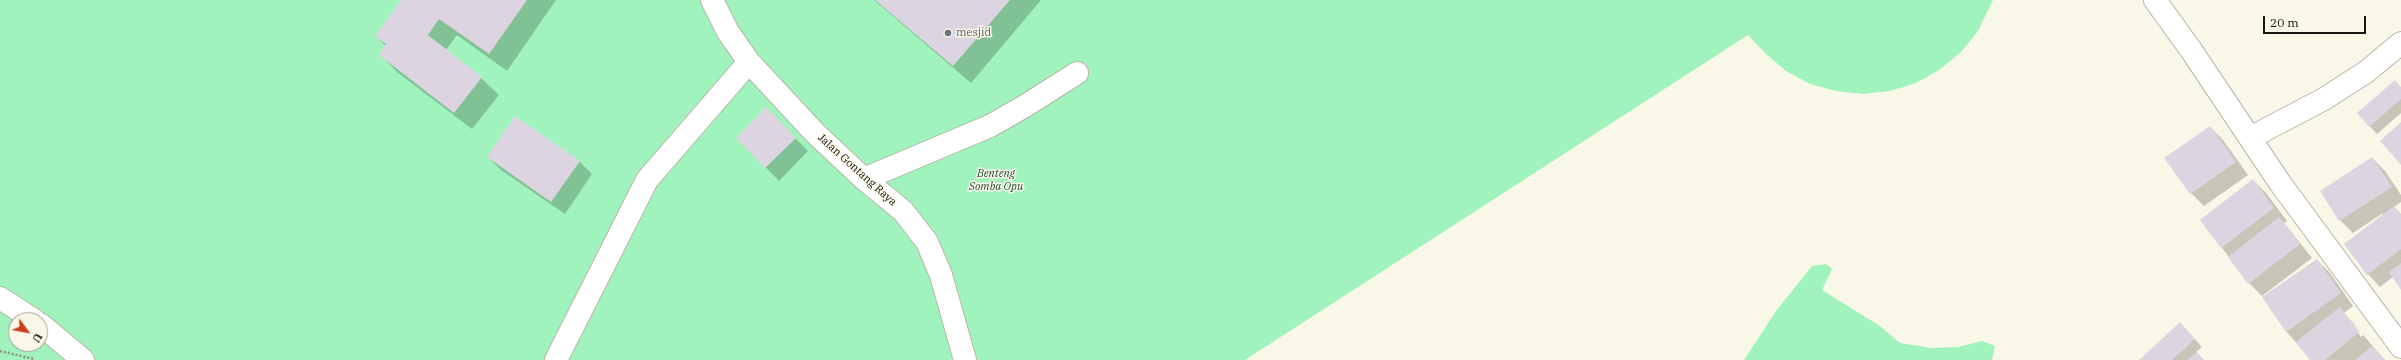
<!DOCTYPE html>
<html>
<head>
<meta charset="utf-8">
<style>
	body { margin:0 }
	#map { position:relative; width:2401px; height:360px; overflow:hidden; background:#f9f7e7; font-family:"IBM Plex Serif",serif }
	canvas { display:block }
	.north { position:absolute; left:8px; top:312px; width:40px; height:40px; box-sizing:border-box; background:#f9f7e7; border:1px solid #9f9d91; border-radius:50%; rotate:122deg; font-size:11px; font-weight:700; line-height:16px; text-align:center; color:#171611 }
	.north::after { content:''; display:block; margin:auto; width:14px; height:18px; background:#c83e1f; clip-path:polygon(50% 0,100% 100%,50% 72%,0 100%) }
	.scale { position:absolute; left:2263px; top:16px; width:103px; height:18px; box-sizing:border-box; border:2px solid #171611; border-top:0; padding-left:5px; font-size:12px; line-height:14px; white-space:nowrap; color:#171611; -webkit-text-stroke:3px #f9f7e7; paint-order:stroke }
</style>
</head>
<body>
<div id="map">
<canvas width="2401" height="360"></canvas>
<div class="north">U</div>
<div class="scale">20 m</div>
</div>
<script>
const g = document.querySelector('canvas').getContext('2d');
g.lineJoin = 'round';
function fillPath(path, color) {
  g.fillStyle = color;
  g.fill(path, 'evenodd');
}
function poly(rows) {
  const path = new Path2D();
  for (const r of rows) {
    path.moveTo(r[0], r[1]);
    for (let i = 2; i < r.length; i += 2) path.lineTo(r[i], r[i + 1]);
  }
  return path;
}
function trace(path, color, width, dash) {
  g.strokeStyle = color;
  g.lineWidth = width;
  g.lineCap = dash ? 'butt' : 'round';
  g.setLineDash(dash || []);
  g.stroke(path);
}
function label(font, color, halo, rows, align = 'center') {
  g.font = font + ' "IBM Plex Serif",serif';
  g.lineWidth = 3;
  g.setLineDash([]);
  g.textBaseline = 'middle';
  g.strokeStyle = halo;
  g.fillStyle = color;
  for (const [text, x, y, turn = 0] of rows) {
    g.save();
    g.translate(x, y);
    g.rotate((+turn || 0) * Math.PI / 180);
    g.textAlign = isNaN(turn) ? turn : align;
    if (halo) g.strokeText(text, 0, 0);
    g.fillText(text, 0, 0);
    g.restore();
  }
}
const green = poly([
	[0,0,1993,0,1978,31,1961,52,1939,70,1916,83,1890,91,1863,94,1836,91,1810,84,1786,71,1765,53,1748,35,1245,360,0,360],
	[16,320,40,320,40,344,16,344],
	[1826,264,1832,269,1822,290,1880,326,1900,343,1931,348,1958,347,1982,341,1995,346,1992,360,1744,360,1776,311,1812,266]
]);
const shadow = poly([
	[402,0,556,0,507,71,457,35,446,50,481,78,499,95,472,129,397,72,380,54,386,46,376,36],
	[874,0,1041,0,971,83],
	[2401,88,2401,113,2377,134,2358,113],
	[766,109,808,151,779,181,737,138],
	[2210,127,2223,140,2248,175,2204,206,2191,193,2166,158],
	[488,157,579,161,592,174,565,214,501,170],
	[2372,158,2385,171,2401,195,2401,202,2394,207,2401,214,2401,288,2393,277,2380,287,2368,274,2383,213,2353,233,2340,220],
	[2253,180,2266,193,2287,221,2284,223,2312,258,2262,296,2249,283,2222,248],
	[2317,260,2330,273,2353,306,2344,313,2385,360,2311,360,2286,331],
	[2350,321,2352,321,2363,335,2361,337],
	[2187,331,2202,347,2196,352,2204,360,2140,360]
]);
const building = poly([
	[401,0,527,0,489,54,439,19,428,35,482,77,454,113,379,55,386,44,375,36],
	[875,0,1010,0,953,66],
	[2395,80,2401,87,2401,99,2369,127,2357,113],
	[766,107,796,138,765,168,736,138],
	[515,116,580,161,551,202,487,157],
	[2401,122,2401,165,2380,141],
	[2210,126,2236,162,2190,194,2164,158],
	[2372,157,2392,187,2339,221,2320,191],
	[2253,179,2274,208,2221,248,2200,220],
	[2394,206,2401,215,2401,249,2367,275,2344,244],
	[2279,217,2300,244,2248,284,2228,257],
	[2317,259,2341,293,2286,332,2262,297],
	[2401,263,2401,290,2389,272],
	[2340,307,2359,332,2325,360,2310,360,2296,342],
	[2180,322,2195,339,2172,360,2139,360],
	[2372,346,2385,360,2355,360],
	[2197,352,2204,360,2187,360]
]);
const path = poly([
	[0,351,34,359]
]);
const minor = poly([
	[712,0,728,32,749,62,815,133,864,179,903,211,927,242,941,275,965,360],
	[2155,0,2191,50,2280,183,2401,347],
	[2250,138,2324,99,2366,72,2401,43],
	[864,179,990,126,1025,106,1077,73],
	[0,298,34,320],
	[40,324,83,360],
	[556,360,647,180,749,62]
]);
const markers = [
	[948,33,4,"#6b7280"]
];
const worshipNames = [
	["mesjid",956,33]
];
const streetNames = [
	["Jalan Gontang Raya",857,170,42]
];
const parkNames = [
	["Benteng",996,174],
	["Somba Opu",996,187]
];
fillPath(green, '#a0f3bc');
fillPath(shadow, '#0003');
fillPath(building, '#ddd4e1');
trace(minor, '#b9b6a8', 24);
trace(path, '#908f84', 2.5, [2, 2]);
trace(minor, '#fff', 22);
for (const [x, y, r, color] of markers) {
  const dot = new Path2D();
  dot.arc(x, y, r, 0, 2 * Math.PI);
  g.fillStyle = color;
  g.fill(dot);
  trace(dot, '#f9f7e7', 1.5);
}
label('11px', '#5b616d', '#f9f7e7', worshipNames, 'left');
label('11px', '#171611', '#f9f7e7', streetNames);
label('italic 11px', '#20482f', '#f9f7e7', parkNames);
</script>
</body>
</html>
